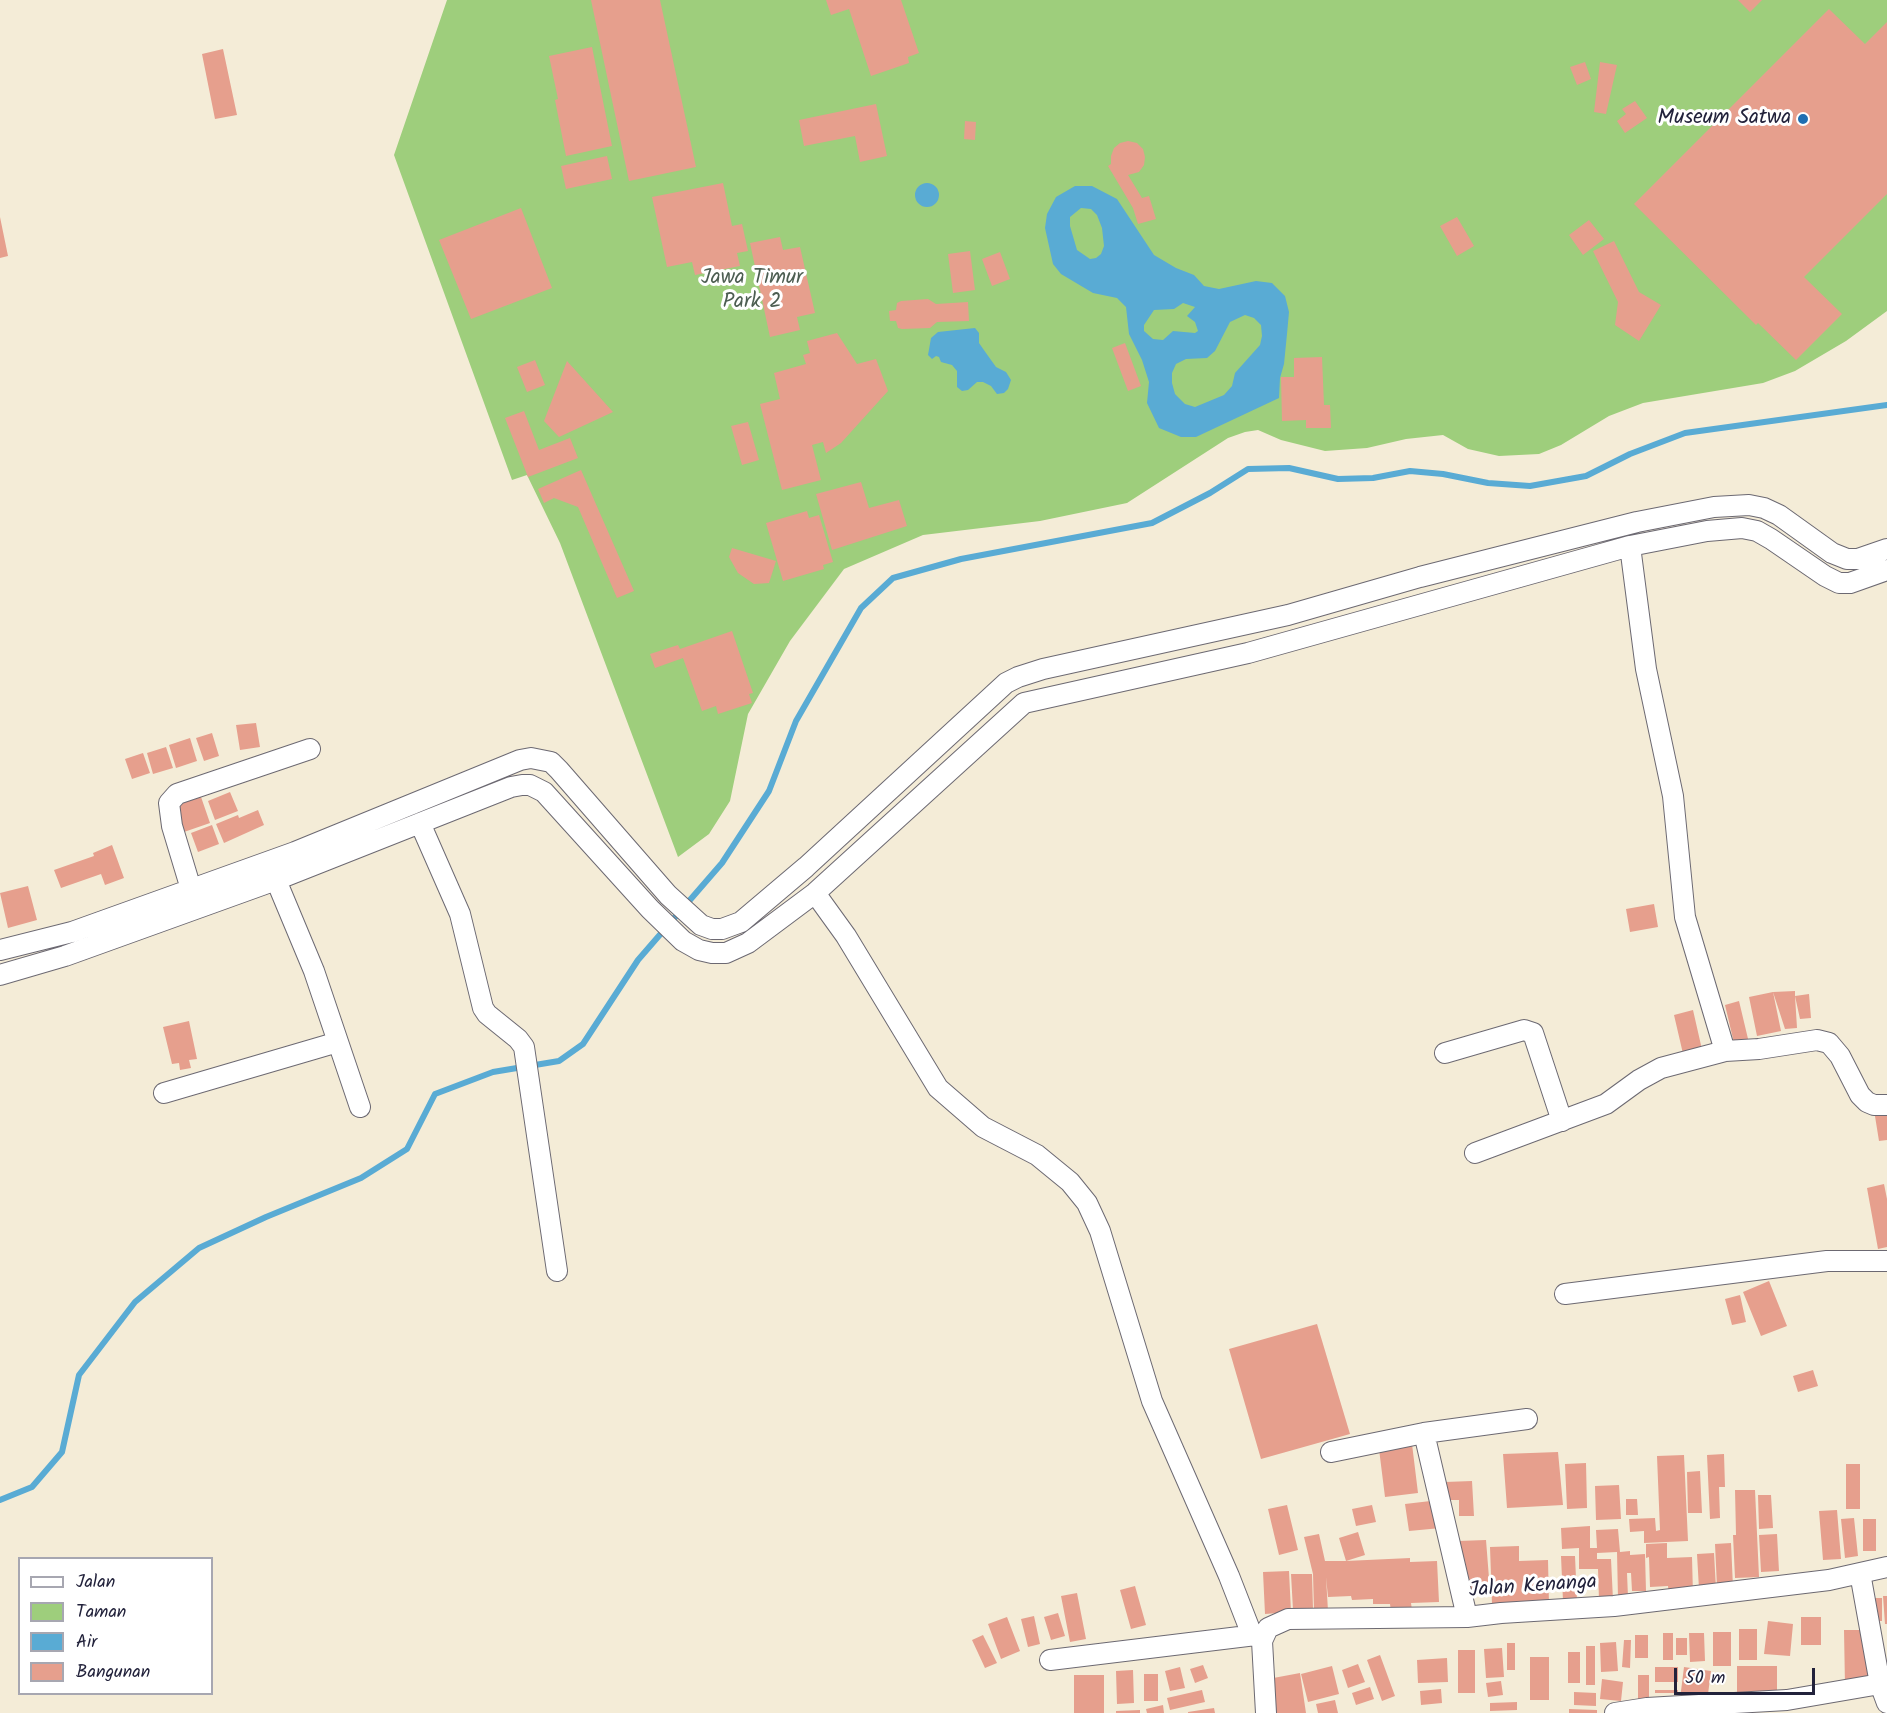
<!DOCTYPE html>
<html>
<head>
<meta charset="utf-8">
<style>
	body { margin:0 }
	#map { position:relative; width:1887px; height:1713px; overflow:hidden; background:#f4ecd7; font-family:Kalam,sans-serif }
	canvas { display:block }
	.legend { position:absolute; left:18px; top:1557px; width:195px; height:138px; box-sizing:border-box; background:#fff; border:2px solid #a7a7b1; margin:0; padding:8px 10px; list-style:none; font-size:18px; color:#22223b }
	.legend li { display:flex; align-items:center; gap:12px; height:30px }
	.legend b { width:30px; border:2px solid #a7a7b1 }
	.scale { position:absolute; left:1674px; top:1668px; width:141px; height:27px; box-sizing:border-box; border:3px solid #22223b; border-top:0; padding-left:8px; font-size:18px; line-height:21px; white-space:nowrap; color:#22223b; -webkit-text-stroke:4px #fff; paint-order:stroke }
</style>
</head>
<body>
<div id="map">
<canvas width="1887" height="1713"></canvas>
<ul class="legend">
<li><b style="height:8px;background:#fff"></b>Jalan</li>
<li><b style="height:16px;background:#9ece7c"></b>Taman</li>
<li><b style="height:16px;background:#59abd4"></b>Air</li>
<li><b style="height:16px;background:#e69f8d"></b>Bangunan</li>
</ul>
<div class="scale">50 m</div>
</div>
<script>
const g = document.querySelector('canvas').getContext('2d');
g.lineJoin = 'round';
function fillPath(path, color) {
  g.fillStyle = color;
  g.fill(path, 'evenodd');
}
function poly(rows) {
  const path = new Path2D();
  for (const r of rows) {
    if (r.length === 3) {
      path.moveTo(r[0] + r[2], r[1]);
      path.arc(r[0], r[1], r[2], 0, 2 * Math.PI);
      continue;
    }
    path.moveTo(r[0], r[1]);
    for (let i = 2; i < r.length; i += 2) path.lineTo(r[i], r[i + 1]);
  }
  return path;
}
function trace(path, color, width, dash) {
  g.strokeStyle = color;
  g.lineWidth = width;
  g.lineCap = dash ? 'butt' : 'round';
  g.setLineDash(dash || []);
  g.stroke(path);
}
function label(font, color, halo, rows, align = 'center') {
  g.font = font + ' Kalam,sans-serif';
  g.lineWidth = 6;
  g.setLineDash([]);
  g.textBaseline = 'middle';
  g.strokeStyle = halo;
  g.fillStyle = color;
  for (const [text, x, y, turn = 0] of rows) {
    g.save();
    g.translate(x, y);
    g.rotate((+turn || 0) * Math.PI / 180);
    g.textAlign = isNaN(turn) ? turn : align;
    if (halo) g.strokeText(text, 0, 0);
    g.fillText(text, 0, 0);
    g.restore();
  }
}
const green = poly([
	[447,0,1887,0,1887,311,1846,341,1795,371,1763,383,1643,403,1609,416,1561,445,1539,454,1499,456,1468,449,1443,435,1406,439,1367,448,1325,451,1281,440,1258,430,1245,432,1228,438,1127,503,1040,521,923,535,844,569,790,641,748,714,730,801,709,834,678,857,560,543,527,475,512,480,394,155]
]);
const water = poly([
	[927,195,12],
	[1075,186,1092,186,1117,199,1154,255,1176,268,1194,275,1204,286,1219,289,1256,281,1272,283,1285,296,1289,312,1287,334,1284,364,1280,378,1279,398,1196,437,1181,437,1159,428,1147,403,1149,382,1142,360,1129,334,1126,307,1117,298,1093,293,1061,274,1053,264,1045,228,1047,214,1056,197],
	[1081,208,1091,209,1097,215,1102,228,1104,246,1101,254,1096,258,1090,259,1077,250,1070,226,1070,217],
	[1183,303,1195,307,1187,316,1195,322,1198,331,1195,333,1173,331,1163,340,1153,339,1144,331,1144,325,1154,310,1174,309],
	[1245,315,1254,318,1261,325,1262,336,1260,345,1235,373,1232,386,1224,395,1195,407,1185,404,1175,394,1172,383,1172,373,1176,364,1186,359,1207,358,1215,351,1230,322],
	[975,328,979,333,979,343,986,353,996,367,1006,372,1011,380,1008,389,1004,393,997,394,991,386,983,382,977,382,968,390,962,391,957,387,957,371,952,365,941,362,939,357,936,356,932,359,928,355,931,338,938,332]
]);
const stream = poly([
	[0,1500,32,1487,62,1452,79,1375,135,1302,199,1248,266,1217,361,1178,407,1149,435,1094,493,1072,559,1061,583,1044,638,960,722,863,769,791,796,721,861,608,893,578,961,559,1152,523,1210,493,1248,469,1289,468,1338,479,1373,478,1410,471,1443,474,1488,483,1530,486,1586,476,1630,454,1685,433,1887,405]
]);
const building = poly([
	[591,0,660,0,696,167,629,181],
	[826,0,901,0,919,53,908,57,909,63,871,76,849,9,831,15],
	[1738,0,1762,0,1750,12],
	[1829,9,1865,44,1887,22,1887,194,1804,277,1842,314,1796,360,1758,323,1756,325,1634,204],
	[592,47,612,146,566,156,555,100,558,99,549,56],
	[223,49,237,115,215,119,202,54],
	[1585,62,1591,79,1577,85,1570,67],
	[1600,62,1617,65,1606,114,1594,112],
	[1635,101,1647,118,1625,133,1617,121,1626,114,1622,109],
	[876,104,887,156,860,162,855,136,804,146,799,120],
	[965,121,976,122,975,140,964,139],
	[1128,141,1137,143,1143,149,1145,157,1144,165,1139,172,1128,175,1142,198,1149,196,1156,219,1138,224,1133,208,1108,166,1111,164,1111,156,1114,148,1120,143],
	[607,156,612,179,566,189,561,166],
	[723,183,732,226,742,224,748,251,737,253,740,266,695,275,692,262,667,267,652,197],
	[521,208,552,288,471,319,439,240],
	[0,217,8,256,0,258],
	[1457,217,1474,246,1457,256,1440,226],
	[1589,220,1604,239,1583,255,1569,235],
	[780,237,783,250,800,247,815,313,797,317,800,330,770,337,750,243],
	[1614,241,1639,292,1661,305,1639,341,1615,325,1618,302,1593,251],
	[970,251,975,290,953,293,948,254],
	[1000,252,1010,279,992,286,982,259],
	[928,299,936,304,968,302,969,321,937,322,930,328,902,329,898,328,896,321,890,321,889,311,896,310,897,303,901,301],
	[837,333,857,364,876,359,888,391,841,443,826,453,823,442,812,445,821,480,782,490,760,404,780,399,774,373,806,364,803,355,810,353,807,341],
	[1125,343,1141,386,1128,391,1112,348],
	[1322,357,1324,405,1330,405,1331,428,1306,428,1306,420,1282,421,1281,377,1294,377,1294,358],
	[535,360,545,385,527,392,517,367],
	[567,361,613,412,559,437,544,421],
	[524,411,539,450,570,438,578,458,528,477,505,418],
	[748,422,759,460,742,465,731,426],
	[581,470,634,591,617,598,578,507,554,498,544,503,538,489],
	[861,482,869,508,899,500,907,526,832,550,816,494],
	[807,511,809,518,819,515,833,562,823,565,824,569,783,581,766,523],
	[732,548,776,561,769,583,754,584,738,573,729,557],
	[732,631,753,693,749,694,752,703,718,714,716,706,702,711,683,658,655,668,650,654,678,645,680,649],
	[256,723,260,747,240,750,236,725],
	[212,733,219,756,204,761,196,738],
	[190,738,197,761,176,768,169,745],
	[166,747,173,768,153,774,147,753],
	[143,753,150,773,132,779,125,759],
	[230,792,238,811,215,820,208,801],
	[200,794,210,823,184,832,174,803],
	[258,810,264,825,224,843,216,824,238,815,239,818],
	[212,825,219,844,198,852,191,833],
	[112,845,124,878,105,885,101,874,61,888,54,870,94,856,93,853],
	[28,886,37,920,8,928,0,893],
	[1654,904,1658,927,1630,932,1626,909],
	[1795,991,1795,996,1809,994,1811,1018,1800,1019,1795,996,1797,1028,1785,1029,1773,992],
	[1773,992,1781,1031,1757,1036,1749,997],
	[1739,1001,1749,1043,1735,1047,1725,1005],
	[1693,1010,1703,1054,1684,1058,1674,1015],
	[189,1021,197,1059,189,1060,191,1068,180,1070,179,1063,172,1064,163,1027],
	[1887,1108,1887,1140,1879,1141,1874,1110],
	[1884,1184,1887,1199,1887,1247,1878,1249,1867,1188],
	[1769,1281,1787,1326,1761,1336,1743,1292],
	[1740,1295,1746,1322,1732,1325,1725,1299],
	[1317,1324,1350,1434,1261,1459,1229,1349],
	[1813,1370,1818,1386,1798,1392,1793,1376],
	[1412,1444,1418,1493,1385,1497,1379,1449],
	[1558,1452,1563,1505,1507,1508,1503,1454],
	[1724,1454,1725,1487,1719,1487,1720,1518,1710,1519,1707,1455],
	[1684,1455,1688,1541,1644,1543,1644,1531,1630,1532,1629,1519,1655,1518,1656,1531,1660,1530,1657,1456],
	[1586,1463,1587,1508,1567,1509,1565,1464],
	[1846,1464,1860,1464,1860,1509,1846,1509],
	[1700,1471,1702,1513,1688,1513,1687,1472],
	[1472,1481,1474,1516,1459,1516,1459,1500,1446,1500,1445,1482],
	[1619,1485,1621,1519,1596,1520,1595,1486],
	[1735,1490,1755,1490,1759,1577,1735,1578,1733,1535,1736,1535],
	[1758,1495,1771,1495,1773,1528,1759,1529],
	[1626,1499,1637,1499,1638,1515,1626,1515],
	[1439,1500,1441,1528,1409,1531,1405,1504],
	[1287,1505,1298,1550,1279,1555,1268,1509],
	[1372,1505,1376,1522,1356,1526,1352,1509],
	[1837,1510,1841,1559,1823,1560,1819,1511],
	[1854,1518,1858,1556,1845,1558,1841,1519],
	[1863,1519,1876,1519,1876,1551,1863,1551],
	[1590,1526,1590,1548,1597,1548,1596,1530,1618,1529,1620,1552,1630,1551,1630,1555,1645,1554,1646,1591,1632,1591,1631,1573,1627,1573,1628,1597,1618,1598,1617,1552,1597,1553,1597,1559,1611,1559,1613,1600,1599,1600,1598,1569,1579,1569,1579,1548,1562,1549,1561,1528],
	[1358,1532,1365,1555,1346,1561,1410,1558,1410,1562,1437,1561,1439,1602,1411,1603,1412,1610,1391,1611,1390,1604,1373,1604,1373,1599,1352,1600,1351,1596,1328,1597,1326,1577,1328,1611,1314,1611,1313,1574,1304,1537,1319,1534,1325,1561,1346,1561,1339,1538],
	[1777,1534,1779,1571,1761,1572,1759,1535],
	[1486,1540,1490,1591,1465,1592,1458,1541],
	[1667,1543,1667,1558,1692,1557,1693,1595,1669,1595,1668,1586,1650,1587,1649,1557,1646,1558,1646,1544],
	[1731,1543,1733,1587,1717,1587,1715,1544],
	[1519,1546,1519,1561,1548,1560,1549,1605,1521,1603,1492,1604,1490,1547],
	[1714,1553,1716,1589,1699,1589,1697,1554],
	[1561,1556,1575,1556,1577,1601,1563,1601],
	[1289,1571,1291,1612,1265,1614,1263,1572],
	[1291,1574,1312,1574,1313,1609,1293,1610],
	[1135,1586,1146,1625,1131,1629,1120,1590],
	[1077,1593,1086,1639,1070,1642,1061,1596],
	[1883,1596,1887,1596,1887,1624,1885,1624],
	[1870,1598,1882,1598,1882,1621,1870,1621],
	[1058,1613,1065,1636,1051,1640,1044,1617],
	[1034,1616,1040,1644,1028,1647,1021,1619],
	[1007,1617,1020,1651,1001,1659,988,1624],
	[1801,1617,1821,1617,1821,1645,1801,1645],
	[1768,1621,1793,1624,1790,1656,1764,1654],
	[1739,1629,1757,1629,1757,1660,1739,1660],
	[1844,1630,1868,1630,1869,1685,1845,1686],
	[1713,1632,1731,1632,1731,1666,1713,1666],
	[1663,1633,1673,1633,1673,1660,1663,1660],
	[1689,1633,1704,1633,1705,1661,1690,1662],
	[983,1635,997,1663,985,1668,972,1640],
	[1635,1635,1648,1635,1648,1658,1635,1658],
	[1676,1638,1687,1638,1687,1655,1676,1655],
	[1624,1640,1631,1640,1630,1668,1622,1667],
	[1616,1642,1618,1671,1601,1672,1600,1643],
	[1507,1643,1515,1643,1515,1670,1507,1670],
	[1586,1646,1595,1646,1595,1685,1586,1685],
	[1502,1648,1504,1677,1486,1678,1484,1649],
	[1458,1650,1475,1650,1475,1693,1458,1693],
	[1568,1652,1580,1652,1580,1683,1568,1683],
	[1380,1655,1395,1696,1382,1701,1367,1660],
	[1530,1657,1549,1657,1549,1700,1530,1700],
	[1447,1658,1448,1682,1418,1683,1417,1660],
	[1358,1664,1365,1682,1348,1688,1342,1670],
	[1203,1665,1208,1678,1195,1683,1190,1669],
	[1332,1666,1339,1694,1308,1702,1301,1674],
	[1737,1666,1777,1666,1777,1695,1737,1695],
	[1180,1667,1185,1688,1170,1691,1165,1671],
	[1655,1667,1678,1667,1678,1682,1655,1682],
	[1684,1667,1711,1671,1707,1702,1680,1699],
	[1133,1670,1134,1703,1117,1704,1116,1671],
	[1300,1673,1306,1713,1274,1713,1268,1679],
	[1144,1674,1158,1674,1158,1701,1144,1701],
	[1074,1675,1104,1675,1104,1713,1074,1713],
	[1638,1675,1649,1675,1649,1705,1638,1705],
	[1602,1679,1623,1682,1621,1701,1600,1699],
	[1501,1681,1503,1695,1488,1697,1486,1683],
	[1370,1687,1374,1699,1356,1705,1352,1693],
	[1441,1689,1442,1703,1421,1705,1420,1691],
	[1202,1690,1205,1702,1170,1710,1167,1698],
	[1655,1690,1678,1690,1678,1693,1655,1693],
	[1574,1692,1596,1693,1596,1706,1574,1705],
	[1335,1700,1338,1713,1318,1713,1316,1704],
	[1517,1702,1517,1710,1490,1711,1490,1703],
	[1163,1705,1164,1713,1147,1713,1146,1709],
	[1214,1708,1215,1713,1188,1713,1188,1712],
	[1569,1709,1597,1710,1597,1713,1569,1713],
	[1140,1710,1140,1713,1116,1713,1116,1711]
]);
const minor = poly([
	[1630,546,1646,669,1673,796,1685,917,1725,1051,1759,1049,1817,1040,1829,1043,1840,1056,1860,1095,1867,1102,1874,1105,1887,1105],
	[420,823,460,914,483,1008,487,1014,518,1039,524,1047,557,1271],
	[276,880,314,971,360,1107],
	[191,889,172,826,169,803,177,794,310,749],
	[815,893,846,936,938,1088,983,1127,1037,1155,1070,1182,1087,1203,1100,1231,1152,1401,1229,1576,1252,1635],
	[0,950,72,932,295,852,520,760,531,758,551,762,559,770,668,895,701,925,712,929,722,929,741,922,806,867,1006,683,1018,677,1043,669,1288,615,1420,577,1637,522,1714,507,1749,505,1764,508,1779,515,1832,553,1847,559,1858,559,1887,549],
	[0,975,65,956,276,880,511,787,522,785,530,785,544,792,650,909,683,941,699,950,712,953,726,953,748,943,815,893,1024,703,1248,653,1630,546,1707,531,1742,528,1757,531,1771,539,1825,576,1839,583,1850,583,1887,570],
	[1445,1053,1524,1030,1533,1033,1562,1121],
	[164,1093,338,1042],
	[1475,1153,1606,1104,1639,1080,1661,1068,1725,1051],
	[1565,1294,1827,1261,1887,1261],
	[1331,1452,1424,1433],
	[1860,1573,1880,1684,1887,1703],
	[1467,1617,1424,1433,1527,1419],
	[1050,1660,1264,1634],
	[1266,1713,1262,1641,1268,1628,1288,1619,1467,1617,1501,1613,1614,1606,1829,1580,1887,1567],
	[1615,1713,1647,1708,1787,1700,1880,1684]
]);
const markers = [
	[1803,119,6,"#1f6fb2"]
];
const poiNames = [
	["Museum Satwa",1791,119]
];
const parkNames = [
	["Jawa Timur",752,279],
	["Park 2",752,303]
];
const streetNames = [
	["Jalan Kenanga",1533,1588,-4]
];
fillPath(green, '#9ece7c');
fillPath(water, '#59abd4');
trace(stream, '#59abd4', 6);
fillPath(building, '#e69f8d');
trace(minor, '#6c6972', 22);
trace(minor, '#fff', 20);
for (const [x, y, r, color] of markers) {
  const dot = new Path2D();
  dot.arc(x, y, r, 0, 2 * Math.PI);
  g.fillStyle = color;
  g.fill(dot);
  trace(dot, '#fff', 2);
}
label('21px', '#22223b', '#fff', poiNames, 'right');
label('21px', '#4d5e52', '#fff', parkNames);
label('21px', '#22223b', '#fff', streetNames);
</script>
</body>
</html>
